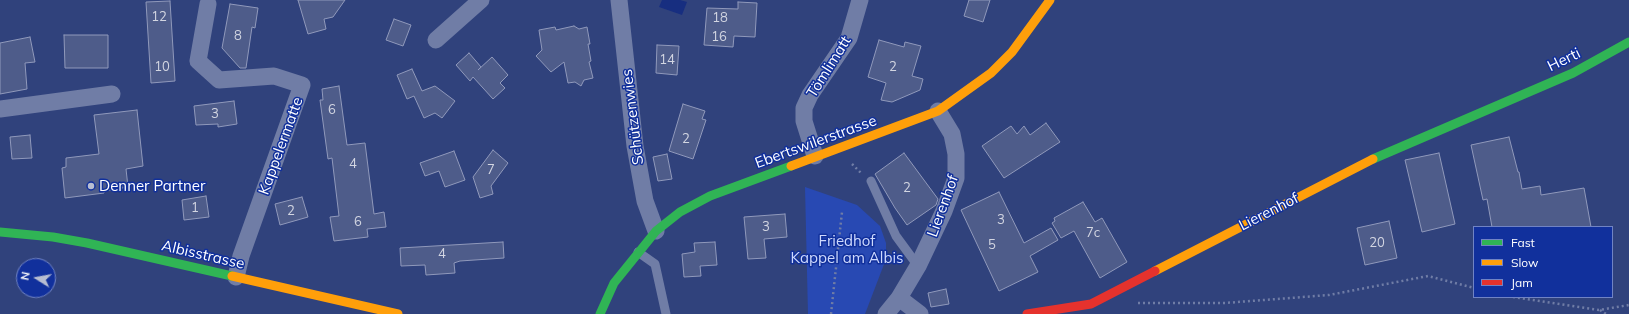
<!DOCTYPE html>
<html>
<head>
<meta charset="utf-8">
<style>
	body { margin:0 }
	#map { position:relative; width:1629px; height:314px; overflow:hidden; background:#30427c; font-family:Mulish,sans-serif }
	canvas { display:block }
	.legend { position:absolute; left:1473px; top:226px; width:140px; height:72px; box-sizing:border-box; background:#11309c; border:1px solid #7083c4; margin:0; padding:5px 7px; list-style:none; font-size:12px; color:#fff }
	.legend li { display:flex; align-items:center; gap:8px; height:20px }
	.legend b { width:20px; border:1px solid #7083c4 }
	.north { position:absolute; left:16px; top:258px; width:40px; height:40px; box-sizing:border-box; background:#11309c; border:1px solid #7083c4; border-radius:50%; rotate:281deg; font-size:11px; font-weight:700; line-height:16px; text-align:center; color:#fff }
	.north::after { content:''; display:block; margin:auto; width:14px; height:18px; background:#b7bdd1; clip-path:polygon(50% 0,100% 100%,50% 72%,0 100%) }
</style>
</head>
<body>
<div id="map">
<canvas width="1629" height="314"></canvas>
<ul class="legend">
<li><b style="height:5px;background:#30b455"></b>Fast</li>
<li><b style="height:5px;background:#ff9f0a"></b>Slow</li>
<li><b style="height:5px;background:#e5322d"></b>Jam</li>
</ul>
<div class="north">N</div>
</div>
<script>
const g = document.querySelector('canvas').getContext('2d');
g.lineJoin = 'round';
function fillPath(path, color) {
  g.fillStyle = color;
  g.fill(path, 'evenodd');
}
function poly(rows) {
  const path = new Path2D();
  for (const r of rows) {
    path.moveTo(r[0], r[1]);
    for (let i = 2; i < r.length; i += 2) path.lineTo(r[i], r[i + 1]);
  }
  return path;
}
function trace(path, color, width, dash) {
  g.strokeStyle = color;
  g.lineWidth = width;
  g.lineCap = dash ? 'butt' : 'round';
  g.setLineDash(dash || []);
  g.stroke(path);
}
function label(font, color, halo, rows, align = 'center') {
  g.font = font + ' Mulish,sans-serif';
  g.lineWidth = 3;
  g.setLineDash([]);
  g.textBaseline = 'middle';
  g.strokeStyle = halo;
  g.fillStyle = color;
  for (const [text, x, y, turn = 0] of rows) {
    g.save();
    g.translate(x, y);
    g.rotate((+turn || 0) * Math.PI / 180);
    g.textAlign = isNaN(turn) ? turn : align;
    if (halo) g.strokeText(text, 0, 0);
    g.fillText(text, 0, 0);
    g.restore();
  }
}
const green = poly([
	[805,187,857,205,880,226,886,243,886,259,865,314,808,314]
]);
const water = poly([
	[662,0,680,0,687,2,682,15,659,7]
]);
const building = poly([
	[298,0,345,0,333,17,324,19,326,29,308,34,298,0],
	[969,0,990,0,983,22,964,16,969,0],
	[170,1,175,81,151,83,146,2,170,1],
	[738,2,757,3,755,37,734,36,733,47,704,45,707,8,738,9,738,2],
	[230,4,258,8,255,28,252,27,246,68,240,68,222,48,230,4],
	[394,19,411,25,403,46,386,40,394,19],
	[574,26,579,29,587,27,590,44,588,44,591,61,589,62,593,78,584,80,581,86,575,82,568,83,564,62,551,72,536,56,542,50,539,30,555,27,556,30,574,26],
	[64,35,108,35,108,68,65,68,64,35],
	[30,37,35,62,25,63,27,89,0,94,0,43,30,37],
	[879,40,904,47,905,42,921,46,912,76,923,79,920,90,892,102,881,100,886,83,868,77,879,40],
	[657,45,679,46,677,75,656,73,657,45],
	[469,53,481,67,478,70,492,57,508,75,500,83,505,88,493,99,473,77,470,81,456,65,469,53],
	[412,69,422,91,435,86,455,101,442,118,435,113,424,118,414,96,407,99,397,75,412,69],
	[339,86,347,145,365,143,374,214,384,212,386,227,367,229,368,237,334,241,330,217,339,216,332,158,328,159,320,100,323,100,322,89,339,86],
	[234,101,237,124,218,127,218,124,196,125,194,106,234,101],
	[683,104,705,111,702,119,706,120,693,159,669,151,683,104],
	[137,110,143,166,126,169,128,187,104,191,104,193,65,198,62,168,66,167,66,158,99,154,94,115,137,110],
	[1046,123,1060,142,1004,178,982,146,1011,126,1017,134,1024,126,1030,135,1046,123],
	[30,135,32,158,12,159,10,137,30,135],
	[1509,137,1518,172,1519,172,1522,189,1540,186,1541,195,1584,188,1591,227,1492,227,1487,199,1483,200,1471,145,1509,137],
	[493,150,508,163,491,186,493,194,480,198,473,177,493,150],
	[454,151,465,180,445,187,439,171,425,176,420,163,454,151],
	[904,153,938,199,936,205,907,225,895,208,875,174,904,153],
	[1439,153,1455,224,1422,232,1405,160,1439,153],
	[667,154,672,179,658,181,653,157,667,154],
	[999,192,1024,243,1051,228,1058,240,1030,256,1038,272,999,291,961,210,999,192],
	[206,196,209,217,184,220,182,200,206,196],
	[302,197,308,217,280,225,275,204,302,197],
	[1083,202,1095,222,1102,218,1127,262,1100,278,1074,231,1061,238,1052,223,1055,221,1054,218,1083,202],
	[785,214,787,237,764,239,766,258,748,259,744,217,785,214],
	[1389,221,1397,258,1365,265,1357,228,1389,221],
	[503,242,504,258,460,261,454,263,455,273,426,275,425,265,401,266,400,248,503,242],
	[715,242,717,265,700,266,701,276,684,277,682,254,695,252,694,243,715,242],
	[946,289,949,304,931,307,928,293,946,289]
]);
const path = poly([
	[852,164,861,173],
	[1513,297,1599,310,1629,305],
	[1138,303,1225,303,1329,295,1428,276,1474,288],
	[1600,310,1606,314],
	[831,314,842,212]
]);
const lane = poly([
	[871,181,896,236,918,266],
	[638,252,655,264,666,314]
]);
const street = poly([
	[619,0,635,146,645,201,656,231],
	[208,4,198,61,219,80,274,76,302,85,241,256,236,277],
	[436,40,481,0],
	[0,109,112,94],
	[815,156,804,121,804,108,810,95,849,38,860,0],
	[899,298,920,314],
	[886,314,899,298,918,266,944,211,956,178,956,154,952,134,938,111]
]);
const fast = poly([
	[1373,159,1573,73,1629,42],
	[0,232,53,237,87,243,232,276],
	[600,314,614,283,656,231,680,212,710,196,791,166]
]);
const slow = poly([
	[791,166,938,111,991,73,1012,52,1050,0],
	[1155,271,1373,159],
	[232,276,398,314]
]);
const jam = poly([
	[1027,314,1091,304,1155,271]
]);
const markers = [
	[91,186,4,"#b7bdd1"]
];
const numberNames = [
	["12",159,17],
	["18",720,18],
	["8",238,36],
	["16",719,37],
	["14",667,60],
	["10",162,67],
	["2",893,67],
	["6",332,110],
	["3",215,114],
	["2",686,139],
	["4",353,164],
	["7",491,170],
	["2",907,188],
	["1",195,208],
	["2",291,211],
	["3",1001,220],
	["6",358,222],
	["3",766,227],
	["7c",1093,233],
	["20",1377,243],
	["5",992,245],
	["4",442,254]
];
const streetNames = [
	["Herti",1564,60,-26],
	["Tömlimatt",829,67,-58],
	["Schützenwies",633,117,-97],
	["Ebertswilerstrasse",816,142,-20],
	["Kappelermatte",281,146,-70],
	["Lierenhof",943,206,-70],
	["Lierenhof",1269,212,-27],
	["Albisstrasse",203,255,13]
];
const poiNames = [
	["Denner Partner",99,186]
];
const parkNames = [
	["Friedhof",847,241],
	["Kappel am Albis",847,258]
];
fillPath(green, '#2849b3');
fillPath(water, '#172e80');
fillPath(building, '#4e5c8a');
trace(building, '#9099bb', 1);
trace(path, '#707da6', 2.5, [2, 3]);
trace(lane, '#707da6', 9);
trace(street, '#707da6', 17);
trace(fast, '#30b455', 9);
trace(slow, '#ff9f0a', 9);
trace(jam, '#e5322d', 9);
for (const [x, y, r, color] of markers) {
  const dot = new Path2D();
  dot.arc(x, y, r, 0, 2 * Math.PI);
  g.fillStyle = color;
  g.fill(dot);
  trace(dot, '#11309c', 1.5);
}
label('13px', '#d3d6e2', null, numberNames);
label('15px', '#fff', '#11309c', streetNames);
label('15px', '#fff', '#11309c', poiNames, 'left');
label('15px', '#ced9fe', '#11309c', parkNames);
</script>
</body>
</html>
